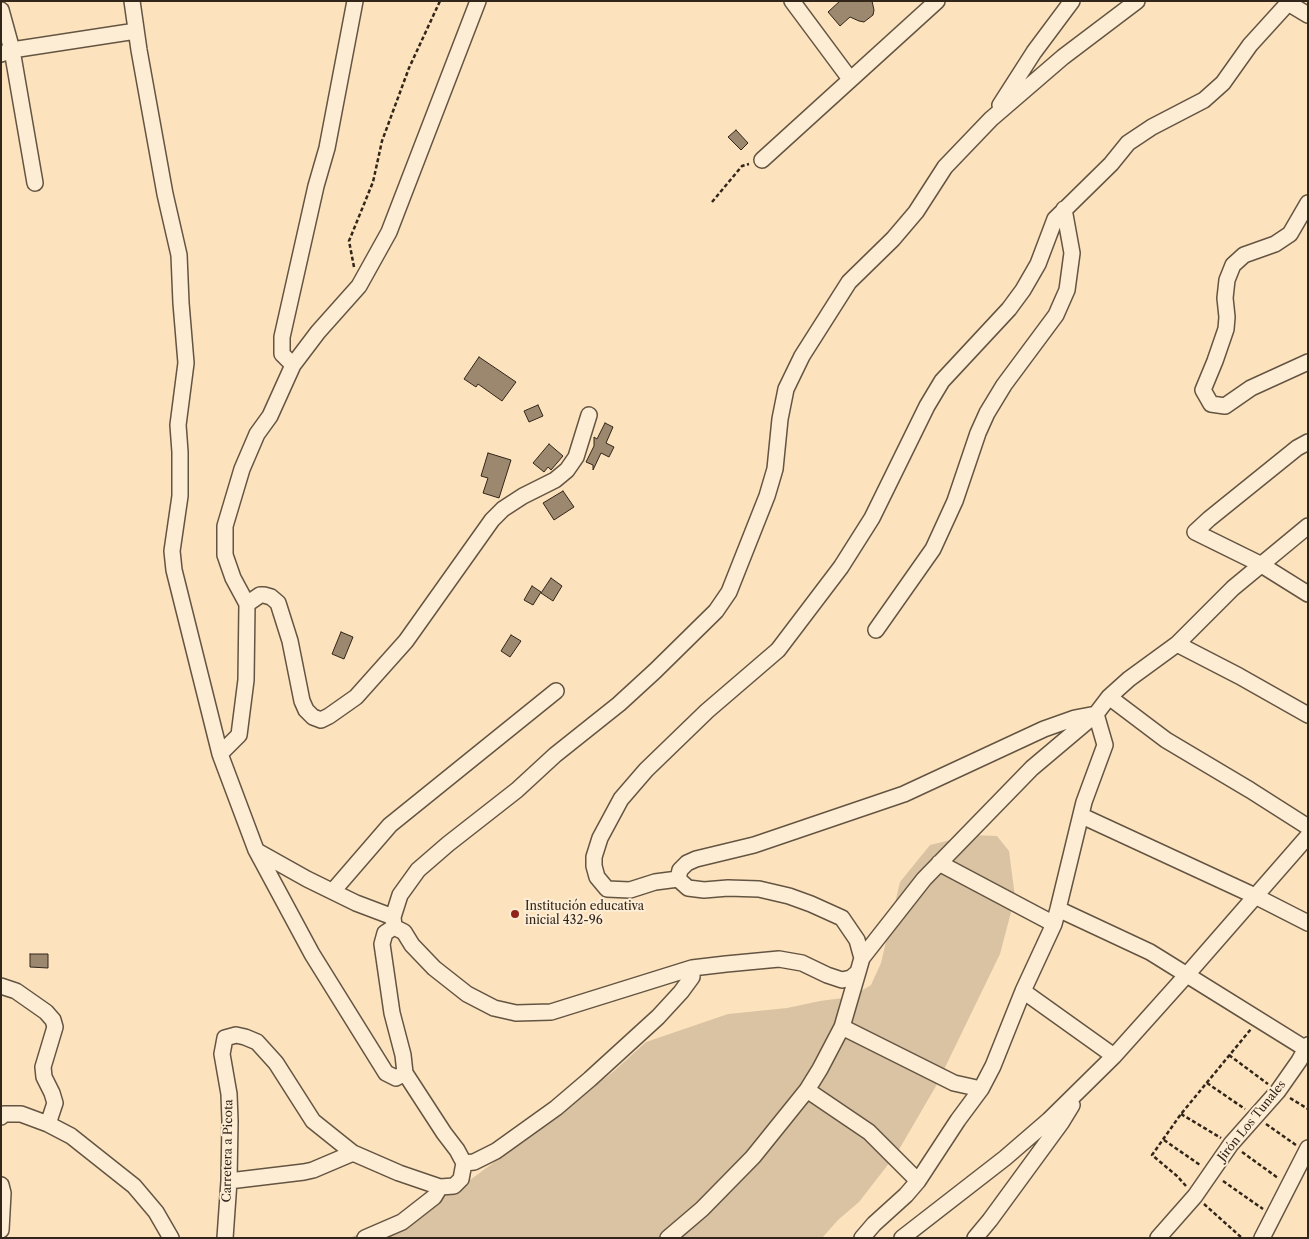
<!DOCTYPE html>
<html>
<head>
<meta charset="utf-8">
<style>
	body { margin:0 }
	#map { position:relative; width:1309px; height:1239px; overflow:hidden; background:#fce3be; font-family:"Libre Caslon Text",serif }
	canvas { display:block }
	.frame { position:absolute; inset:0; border:2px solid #322519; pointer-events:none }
</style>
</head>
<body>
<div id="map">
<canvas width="1309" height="1239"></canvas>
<div class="frame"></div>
</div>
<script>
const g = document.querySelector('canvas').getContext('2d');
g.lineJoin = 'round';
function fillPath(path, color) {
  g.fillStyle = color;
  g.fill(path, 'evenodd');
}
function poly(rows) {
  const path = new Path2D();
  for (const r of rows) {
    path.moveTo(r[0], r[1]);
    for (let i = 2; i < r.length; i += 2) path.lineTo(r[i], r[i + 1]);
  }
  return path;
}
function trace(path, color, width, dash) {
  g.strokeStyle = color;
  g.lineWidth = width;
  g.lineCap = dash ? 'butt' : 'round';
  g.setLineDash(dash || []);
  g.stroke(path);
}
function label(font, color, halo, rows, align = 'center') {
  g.font = font + ' "Libre Caslon Text",serif';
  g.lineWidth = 4;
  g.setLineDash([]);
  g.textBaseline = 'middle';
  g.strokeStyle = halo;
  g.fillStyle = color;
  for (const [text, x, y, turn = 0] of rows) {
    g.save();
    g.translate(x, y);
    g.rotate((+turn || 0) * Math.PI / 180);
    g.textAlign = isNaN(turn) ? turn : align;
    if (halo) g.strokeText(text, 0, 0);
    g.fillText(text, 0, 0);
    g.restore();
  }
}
const green = poly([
	[971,835,997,836,1009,851,1015,897,1000,954,936,1086,897,1153,859,1202,838,1220,822,1238,349,1238,397,1219,459,1188,556,1117,614,1071,646,1042,728,1014,787,1008,820,1001,851,997,871,985,881,963,900,882,930,845]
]);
const building = poly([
	[840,1,872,1,874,10,873,15,864,22,859,21,850,17,840,26,828,12,840,1],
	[736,130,748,143,741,150,728,137,736,130],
	[479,357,516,382,502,401,478,384,476,387,464,379,479,357],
	[538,405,543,416,529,422,524,411,538,405],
	[605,423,613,427,606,443,614,447,609,457,601,453,593,470,593,465,586,462,594,446,594,437,597,439,605,423],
	[549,444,563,456,551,470,548,467,544,472,533,463,549,444],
	[488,453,511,460,499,498,483,493,488,478,481,476,488,453],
	[563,491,574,507,554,520,543,503,563,491],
	[551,578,562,586,553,601,541,593,551,578],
	[532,586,541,592,533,605,524,600,532,586],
	[341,632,353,637,344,659,332,654,341,632],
	[511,635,521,641,510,657,501,651,511,635],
	[30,954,48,954,48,968,30,967,30,954]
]);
const path = poly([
	[712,202,742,166,749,164],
	[354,267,349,241,373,182,382,141,409,68,440,1],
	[1229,1055,1268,1084],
	[1207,1083,1245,1109],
	[1290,1098,1308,1109],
	[1181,1114,1221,1138],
	[1266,1124,1296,1145],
	[1164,1140,1200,1165],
	[1242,1152,1278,1178],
	[1223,1181,1263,1209],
	[1186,1186,1177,1176,1152,1155,1181,1114,1251,1029],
	[1204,1204,1242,1238]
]);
const minor = poly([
	[132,1,139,50,165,194,179,255,181,303,186,363,178,425,180,452,180,496,172,551,174,570,220,754,256,850,312,954,386,1073,396,1078,405,1073,403,1055,392,1013,382,944,385,933,394,927,404,932,412,945,434,968,467,994,494,1008,516,1013,551,1012,692,968,726,964,779,959,802,963,827,975,842,980,851,978,858,972,862,958,857,940,842,918,811,904,789,896,759,889,728,888,704,890,688,888,678,879,680,870,687,863,696,859,754,845,904,794,1044,729,1075,718,1096,714,1105,745,1084,802,1058,909,1054,924,1023,991,993,1066,981,1089,958,1120,918,1181,906,1195,874,1224,862,1238],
	[792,1,850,79],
	[1288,3,1308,15],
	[1,10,12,50,35,183],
	[1,54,12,50,136,31],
	[1000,105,1034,52,1072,1],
	[762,160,937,1],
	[1308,203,1290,234,1275,244,1244,255,1233,265,1227,280,1225,298,1227,317,1226,329,1215,361,1203,390,1211,404,1225,406,1251,388,1308,362],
	[293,365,282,354,282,337,316,186,327,148,355,1],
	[1308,442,1297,448,1209,519,1195,532,1260,564,1308,594],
	[247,604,260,595,264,595,271,597,278,603,290,641,302,701,306,710,313,717,321,720,329,716,356,697,406,641,492,520,503,509,523,496,555,480,567,470,576,457,589,415],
	[876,630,933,549,955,501,978,433,987,413,1004,385,1056,315,1067,290,1072,253,1064,209],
	[1177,644,1239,676,1308,715],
	[1109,697,1166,740,1250,790,1308,827],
	[220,754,239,735,246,680,247,604,233,578,225,555,225,526,242,469,257,434,270,416,293,365,318,332,359,286,389,232,478,1],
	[1082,816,1255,896,1308,923],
	[257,851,307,879,356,903,393,917],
	[939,863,1054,924],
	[678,879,655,882,630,890,607,889,597,877,594,866,594,857,600,838,621,799,646,770,707,711,778,650,841,567,872,518,927,406,942,381,1009,309,1023,290,1038,264,1055,219,1111,164,1128,143,1152,127,1204,100,1223,83,1250,45,1290,1],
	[333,891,390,825,556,691],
	[1058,909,1150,952,1306,1049],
	[394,927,393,917,400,895,418,870,448,844,517,790,555,755,619,704,655,671,716,611,729,592,767,496,775,469,780,419,786,389,802,356,849,282,893,239,916,212,945,167,991,119,1063,57,1137,1],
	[862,958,924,879,1032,768,1096,714,1109,697,1129,679,1177,644,1233,588,1308,526],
	[1,986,16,991,46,1012,53,1020,55,1027,43,1067,44,1077,52,1093,55,1103,48,1124],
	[1023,991,1114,1056],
	[842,1027,954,1083,981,1089],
	[807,1090,869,1132,918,1181],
	[1,1117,4,1114,21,1114,48,1124,71,1136,134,1186,156,1212,171,1238],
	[464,1163,474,1162,496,1151,556,1108,590,1079,658,1017,681,992,692,977,692,968],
	[229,1181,304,1172,313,1170,353,1153],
	[1,1185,3,1193,1,1230],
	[225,1238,229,1181,230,1121,229,1094,222,1054,225,1038,236,1035,245,1037,257,1042,276,1063,313,1121,353,1153,399,1173,440,1187,454,1186,461,1179,464,1163,457,1150,444,1133,405,1073],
	[365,1238,402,1222,434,1197,440,1187],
	[668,1238,702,1209,753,1157,807,1090,820,1069,842,1027,858,972],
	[902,1238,1005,1158,1049,1120,1114,1056,1191,970,1308,836],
	[975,1238,990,1220,1061,1123,1072,1105],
	[1158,1238,1195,1196,1231,1144,1278,1091,1299,1061,1308,1045],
	[1262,1238,1308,1148]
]);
const markers = [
	[515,914,5,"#8f2418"]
];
const poiNames = [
	["Institución educativa",525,907],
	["inicial 432-96",525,921]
];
const streetNames = [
	["Jirón Los Tunales",1252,1121,-51],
	["Carretera a Picota",228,1151,-89]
];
fillPath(green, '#dac3a2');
fillPath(building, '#9b886f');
trace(building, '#322519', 1);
trace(minor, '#645442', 18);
trace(path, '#322519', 2.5, [4, 2.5]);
trace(minor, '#fdedd5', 15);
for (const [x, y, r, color] of markers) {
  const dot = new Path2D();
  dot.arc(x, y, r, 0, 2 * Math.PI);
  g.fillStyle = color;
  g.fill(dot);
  trace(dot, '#fdedd5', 2);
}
label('12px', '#322519', '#fdedd5', poiNames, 'left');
label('12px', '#322519', '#fdedd5', streetNames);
</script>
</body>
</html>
